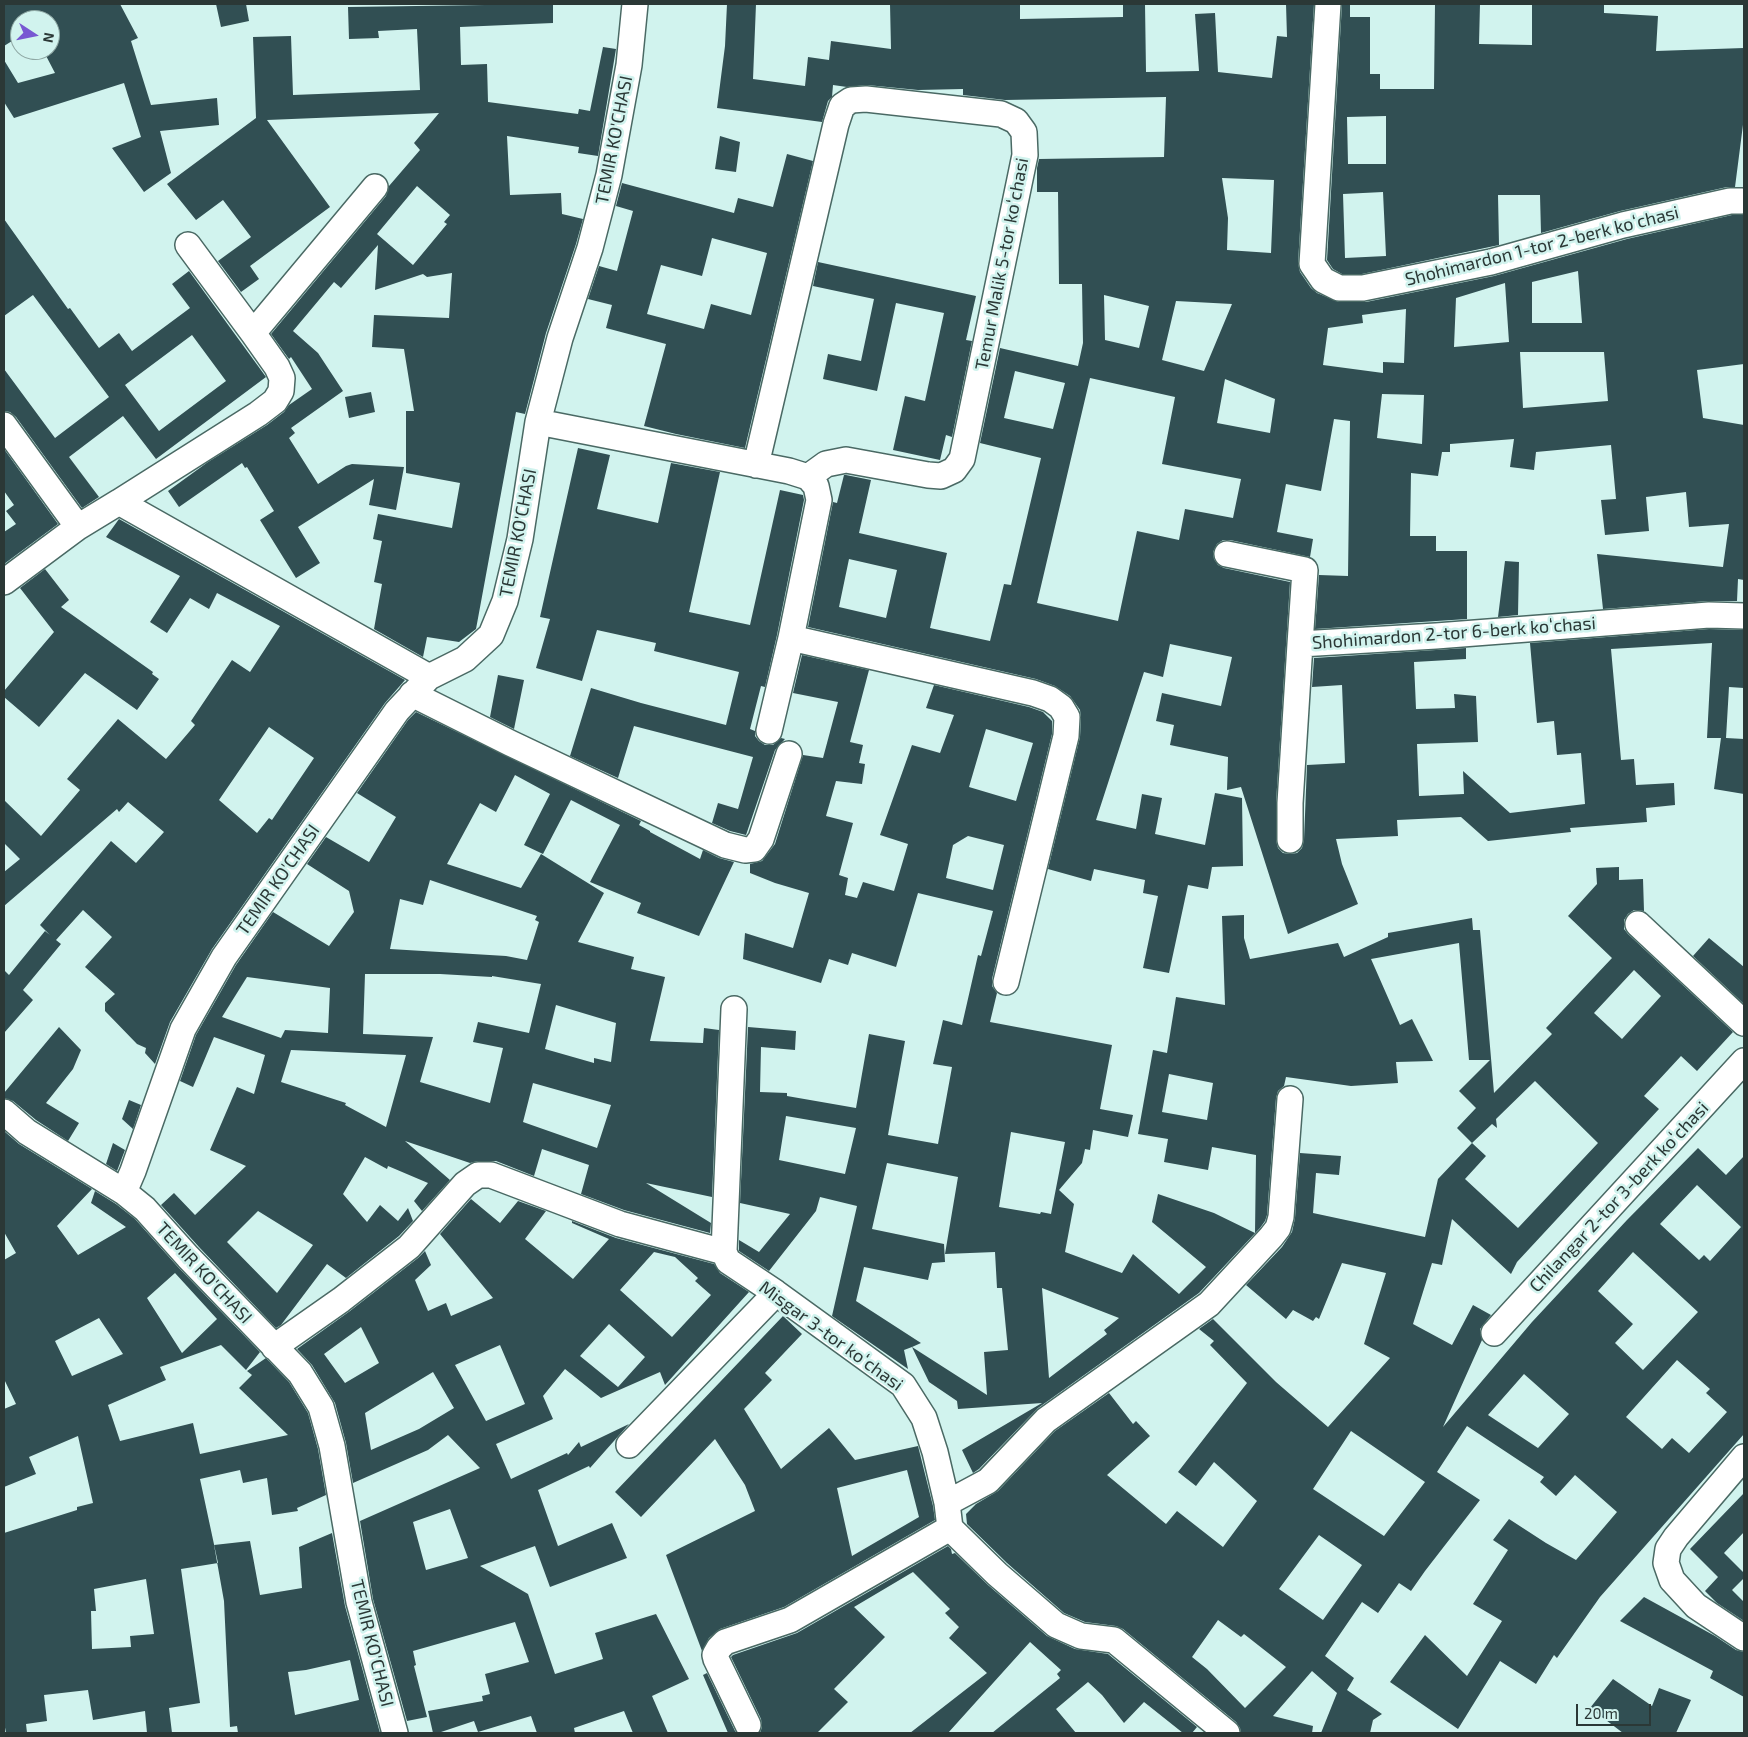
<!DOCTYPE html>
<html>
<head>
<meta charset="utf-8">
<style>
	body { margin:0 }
	#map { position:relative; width:1748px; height:1737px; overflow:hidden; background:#d1f3ee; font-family:"Exo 2",sans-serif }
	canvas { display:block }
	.frame { position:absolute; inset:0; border:5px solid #2b3836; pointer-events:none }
	.north { position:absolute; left:10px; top:10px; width:50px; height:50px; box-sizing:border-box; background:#d1f3ee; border:1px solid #8fa8a4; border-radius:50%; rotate:101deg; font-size:14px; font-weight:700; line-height:20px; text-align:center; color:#2b3836 }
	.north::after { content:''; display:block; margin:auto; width:18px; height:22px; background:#7858d2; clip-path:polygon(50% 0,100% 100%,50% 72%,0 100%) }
	.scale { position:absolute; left:1576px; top:1704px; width:75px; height:22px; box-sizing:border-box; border:2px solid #2b3836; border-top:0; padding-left:6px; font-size:15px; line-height:18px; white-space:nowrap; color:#2b3836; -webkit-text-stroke:4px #d1f3ee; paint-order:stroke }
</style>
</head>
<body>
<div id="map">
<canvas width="1748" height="1737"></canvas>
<div class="frame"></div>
<div class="north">N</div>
<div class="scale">20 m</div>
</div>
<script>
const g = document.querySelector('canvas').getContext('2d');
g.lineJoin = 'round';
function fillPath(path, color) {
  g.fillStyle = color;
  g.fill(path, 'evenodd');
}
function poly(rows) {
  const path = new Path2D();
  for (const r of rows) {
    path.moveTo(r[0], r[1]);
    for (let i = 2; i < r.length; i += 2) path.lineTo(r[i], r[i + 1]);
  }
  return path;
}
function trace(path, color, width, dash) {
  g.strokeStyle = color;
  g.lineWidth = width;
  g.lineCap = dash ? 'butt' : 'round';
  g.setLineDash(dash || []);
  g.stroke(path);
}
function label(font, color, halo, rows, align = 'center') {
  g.font = font + ' "Exo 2",sans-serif';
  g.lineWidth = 5;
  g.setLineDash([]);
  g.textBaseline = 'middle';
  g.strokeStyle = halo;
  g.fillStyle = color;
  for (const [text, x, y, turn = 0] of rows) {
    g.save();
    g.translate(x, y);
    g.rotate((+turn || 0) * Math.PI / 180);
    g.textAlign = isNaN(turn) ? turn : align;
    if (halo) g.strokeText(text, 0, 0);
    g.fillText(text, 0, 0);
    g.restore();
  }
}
const building = poly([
	[4,4,120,4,138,38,131,41,151,105,217,98,219,125,160,131,171,173,144,192,112,148,141,137,124,83,14,118,4,102,4,60,18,83,55,73,43,50,50,50,50,20,20,20,20,36,4,46],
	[216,4,246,4,249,21,221,27],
	[553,4,553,23,460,27,461,65,487,64,488,102,578,114,579,109,590,111,603,47,616,49,598,156,578,153,579,147,507,136,510,195,561,193,562,214,583,219,576,244,546,333,525,414,516,412,476,629,459,642,427,637,423,657,374,629,382,584,374,582,382,541,373,539,378,514,452,528,460,483,406,473,406,411,414,411,404,349,372,347,374,315,449,318,452,273,427,277,423,274,375,290,378,245,341,288,334,282,293,331,318,353,343,391,291,428,295,433,289,438,318,484,346,466,352,464,404,467,396,510,369,505,374,479,298,527,320,563,296,578,260,520,274,511,247,467,245,468,242,463,179,507,168,491,208,462,267,425,284,412,289,405,312,389,291,357,289,359,271,334,386,196,389,186,420,150,414,143,439,113,267,120,330,207,250,266,259,279,241,292,218,261,251,237,223,200,196,220,167,184,256,118,253,37,291,36,293,95,420,90,417,29,378,31,379,38,349,39,348,7],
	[417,186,450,215,444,222,447,224,413,265,377,234],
	[727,4,756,4,753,79,805,86,808,57,829,60,831,41,891,49,890,4,1020,4,1020,19,1123,17,1123,4,1145,4,1146,72,1199,71,1195,14,1215,13,1218,72,1272,78,1277,36,1287,37,1286,4,1314,4,1298,263,1300,272,1311,288,1317,293,1339,302,1366,302,1494,276,1627,239,1732,215,1744,215,1744,364,1697,370,1703,418,1744,425,1744,580,1738,579,1737,601,1708,601,1603,609,1597,554,1723,567,1729,524,1689,527,1686,492,1646,497,1649,531,1605,535,1601,500,1616,499,1611,445,1536,452,1534,470,1510,467,1514,439,1450,444,1450,452,1442,452,1438,476,1411,473,1410,536,1436,536,1436,551,1467,551,1467,619,1315,629,1319,575,1348,576,1350,421,1334,419,1321,491,1286,484,1277,532,1313,539,1310,557,1230,540,1223,540,1217,544,1213,552,1214,559,1218,565,1224,568,1290,582,1276,803,1276,840,1278,848,1283,853,1290,854,1297,853,1302,848,1304,840,1307,765,1345,763,1342,685,1312,687,1314,658,1466,648,1466,659,1414,662,1416,709,1455,708,1454,694,1476,696,1478,742,1417,744,1419,796,1464,794,1463,771,1510,813,1585,804,1581,753,1557,755,1554,721,1537,723,1530,643,1709,629,1744,630,1744,688,1729,687,1726,738,1744,739,1744,794,1714,789,1721,738,1707,738,1712,643,1611,649,1621,760,1634,759,1636,785,1674,783,1675,805,1646,808,1647,822,1570,828,1571,832,1488,841,1461,817,1397,820,1398,836,1336,839,1342,864,1358,904,1288,934,1241,787,1227,790,1228,757,1170,745,1174,725,1156,721,1162,693,1221,706,1232,657,1170,644,1163,677,1144,672,1096,820,1136,829,1142,794,1162,798,1155,834,1205,845,1215,793,1242,798,1243,866,1212,867,1208,889,1188,885,1169,973,1143,968,1158,896,1143,893,1145,880,1094,869,1091,881,1048,869,1080,737,1081,718,1080,710,1070,696,1055,686,1036,679,808,627,833,502,837,503,844,475,846,475,871,480,859,533,947,553,930,628,990,641,1004,584,1011,585,1041,458,980,443,1000,348,1078,366,1083,343,1082,284,1059,284,1058,192,1037,192,1037,168,1039,159,1164,157,1166,97,1005,100,963,95,963,89,918,90,867,85,847,87,833,85,832,97,828,101,822,122,717,108,725,46],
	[1222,178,1274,180,1271,253,1227,250,1228,218],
	[1578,271,1582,323,1532,323,1532,282],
	[1505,283,1509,342,1454,347,1456,298],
	[1104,295,1149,306,1139,348,1105,340],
	[1176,301,1232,304,1204,371,1162,360],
	[1406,309,1404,363,1383,362,1383,373,1323,365,1328,328,1363,323,1362,315],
	[1520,352,1604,352,1608,401,1523,408],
	[1015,371,1065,383,1053,429,1004,418],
	[1090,378,1175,397,1162,464,1241,479,1233,518,1185,509,1179,540,1137,531,1118,621,1037,603],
	[1225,379,1275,399,1270,433,1217,423],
	[1382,394,1424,395,1422,444,1377,438],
	[849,559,897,570,886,618,839,607],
	[1342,4,1350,4,1350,17,1370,17,1370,74,1380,74,1380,89,1434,89,1435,4,1480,4,1479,44,1532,45,1532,4,1604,4,1604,13,1658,16,1656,51,1744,48,1744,117,1735,187,1727,187,1620,211,1541,233,1540,195,1498,195,1499,245,1362,274,1342,274,1333,269,1327,260],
	[1386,116,1386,164,1348,164,1347,117],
	[1383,192,1386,256,1345,258,1343,194],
	[720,136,740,142,736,172,715,169],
	[787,154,813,161,745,448,676,434,644,426,666,344,606,328,612,305,588,299,599,266,617,271,633,211,616,206,622,183,734,213,738,198,773,207],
	[712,238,767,253,751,315,711,304,704,329,647,314,661,265,702,276],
	[4,219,68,309,70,308,99,348,119,333,132,351,190,308,172,284,189,271,266,377,156,459,123,416,69,457,99,497,82,508,16,417,10,412,4,411,4,369,55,438,109,397,33,295,4,316],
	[192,335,226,381,159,431,125,385],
	[818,262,976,296,966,340,972,341,952,437,946,435,940,460,893,450,905,396,925,401,944,313,896,303,877,391,823,379,828,354,861,361,874,299,813,286],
	[371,392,375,412,349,418,345,397],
	[578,448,610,455,597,509,658,523,671,463,720,472,689,612,750,625,780,490,803,495,804,500,777,635,765,687,761,686,750,729,755,731,755,736,759,741,765,745,773,745,781,738,785,739,775,750,746,835,730,831,712,823,718,803,738,809,753,757,634,726,618,778,570,756,591,688,641,703,726,725,739,672,654,651,656,643,597,630,582,681,536,668,550,619,540,617],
	[4,449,58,524,4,564,4,532,16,524,6,511,14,505,4,491],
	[119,519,405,680,385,703,212,949,170,1022,155,1064,145,1053,146,1048,137,1044,105,1011,105,1003,115,994,85,967,112,937,83,910,56,940,61,944,23,990,33,1000,4,1033,4,970,9,975,45,931,50,935,40,925,111,841,136,863,164,832,128,802,119,812,117,809,4,906,4,872,20,859,4,843,4,800,41,836,80,790,67,779,118,719,166,759,195,725,191,721,232,660,250,672,280,626,217,593,209,609,190,598,167,633,150,622,180,576,106,537],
	[269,727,314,758,272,820,269,818,257,833,219,800],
	[1505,561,1519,562,1518,615,1498,617],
	[45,569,69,600,61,607,153,672,152,674,159,679,137,710,85,673,39,727,4,697,4,691,54,632,20,588],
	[802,655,869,670,850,742,863,745,859,763,865,764,862,784,836,781,826,816,853,823,839,875,848,878,845,895,857,898,863,882,894,891,908,844,880,835,912,745,940,753,954,715,926,708,934,685,1029,707,1043,712,1052,721,1052,734,992,979,992,986,997,993,990,1022,1112,1045,1100,1109,1133,1115,1128,1137,1093,1130,1090,1150,1085,1149,1082,1163,1059,1190,1074,1204,1065,1252,1122,1273,1133,1254,1179,1294,1206,1267,1152,1222,1158,1194,1214,1213,1255,1233,1256,1155,1212,1147,1208,1170,1164,1162,1168,1139,1138,1134,1153,1050,1167,1053,1176,997,1225,1005,1222,916,1244,915,1244,938,1250,959,1338,943,1344,957,1388,937,1388,933,1472,918,1473,930,1480,930,1494,1093,1552,1034,1546,1028,1612,958,1568,916,1597,884,1596,868,1619,867,1619,880,1643,879,1644,911,1634,910,1628,914,1624,920,1624,929,1628,934,1733,1032,1697,1071,1681,1056,1644,1096,1659,1109,1517,1262,1511,1274,1452,1219,1442,1265,1432,1263,1413,1324,1452,1345,1473,1305,1491,1315,1480,1329,1482,1340,1443,1427,1532,1322,1627,1220,1698,1148,1726,1175,1744,1156,1744,1434,1600,1597,1557,1658,1554,1655,1536,1684,1500,1661,1458,1729,1390,1682,1425,1635,1467,1676,1502,1621,1473,1604,1508,1550,1493,1540,1509,1519,1546,1543,1576,1560,1617,1512,1575,1475,1556,1496,1540,1482,1544,1477,1467,1426,1437,1472,1480,1500,1425,1571,1411,1591,1399,1583,1378,1613,1362,1602,1325,1656,1354,1678,1347,1690,1382,1714,1373,1720,1370,1733,1321,1733,1337,1693,1312,1671,1273,1716,1313,1726,1312,1733,1241,1733,1240,1728,1236,1722,1123,1629,1116,1626,1085,1622,1064,1613,1007,1563,967,1524,966,1514,976,1504,998,1491,1055,1431,1109,1393,1133,1424,1136,1421,1150,1436,1107,1475,1166,1524,1177,1511,1223,1547,1257,1501,1214,1462,1196,1486,1178,1472,1247,1383,1210,1345,1214,1341,1199,1329,1213,1319,1276,1382,1328,1427,1390,1358,1364,1344,1386,1273,1342,1263,1319,1319,1316,1317,1313,1321,1293,1310,1286,1319,1246,1285,1282,1247,1292,1232,1295,1218,1300,1153,1341,1156,1339,1175,1316,1173,1313,1213,1425,1237,1438,1179,1472,1143,1457,1128,1476,1108,1459,1091,1490,1060,1469,1060,1459,943,1371,959,1400,1025,1412,1019,1433,1061,1396,1062,1398,1083,1351,1086,1286,1077,1284,1086,1278,1091,1276,1098,1267,1215,1265,1221,1260,1228,1199,1293,1038,1408,979,1469,973,1473,962,1450,1042,1403,958,1409,957,1401,929,1382,912,1347,904,1350,908,1369,832,1316,857,1206,820,1197,816,1211,769,1271,739,1251,739,1240,759,1252,790,1214,740,1203,748,1027,796,1031,795,1050,761,1047,760,1092,787,1093,787,1096,856,1108,869,1034,905,1041,888,1135,938,1144,952,1067,933,1064,943,1020,962,1025,978,955,981,956,993,911,918,893,896,967,852,953,848,965,829,959,821,983,743,959,745,933,793,948,809,893,775,883,750,873,750,864,762,861,775,844,803,755,823,758,838,702,793,693],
	[986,729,1033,743,1016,801,969,787],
	[968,836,1004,845,993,890,946,878,953,845],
	[1634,970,1661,996,1622,1039,1594,1013],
	[1169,1074,1213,1083,1207,1120,1162,1112],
	[1535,1081,1598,1143,1518,1228,1465,1179,1486,1156,1472,1143,1492,1124,1497,1128,1496,1119],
	[786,1116,856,1128,845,1174,779,1160],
	[1011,1132,1065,1142,1051,1214,1041,1212,1040,1214,999,1207],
	[887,1163,958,1177,945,1254,995,1252,997,1288,1002,1288,1008,1350,984,1352,987,1395,912,1347,921,1343,856,1301,864,1267,928,1280,932,1263,945,1262,944,1244,872,1229],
	[1697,1185,1741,1227,1710,1261,1704,1255,1699,1260,1660,1224],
	[1633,1252,1698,1312,1643,1370,1615,1343,1633,1324,1598,1291],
	[1042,1288,1119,1318,1104,1330,1107,1334,1049,1378],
	[1677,1360,1710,1389,1706,1393,1727,1412,1689,1453,1672,1438,1662,1449,1626,1417],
	[1524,1374,1569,1414,1538,1448,1488,1415],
	[1351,1431,1425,1482,1384,1536,1313,1489],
	[1319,1535,1362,1565,1323,1620,1279,1589],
	[1218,1620,1241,1637,1244,1634,1286,1667,1245,1708,1207,1669,1192,1657],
	[498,675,524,680,514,729,490,717],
	[416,712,641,821,639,825,650,831,650,832,700,859,703,850,719,858,734,862,699,936,637,913,641,903,590,882,620,825,571,800,543,854,524,845,550,794,515,775,496,812,480,803,447,864,521,888,541,854,604,893,578,942,634,957,631,969,665,977,650,1041,703,1043,704,1028,719,1030,712,1197,646,1183,711,1223,710,1233,624,1210,581,1194,589,1165,542,1149,534,1176,496,1161,478,1161,470,1163,405,1141,450,1180,422,1211,414,1201,428,1183,388,1166,387,1169,365,1157,343,1194,367,1222,380,1205,398,1221,408,1208,413,1221,399,1236,346,1278,327,1264,281,1325,276,1328,199,1247,161,1205,174,1193,195,1215,246,1166,210,1150,237,1087,254,1094,265,1055,214,1037,193,1087,180,1081,196,1035,236,965,273,912,329,946,354,912,349,891,307,864,326,837,369,862,396,817,357,793,408,720],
	[430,880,537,916,535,920,539,922,527,960,506,956,390,949,400,899,423,905],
	[365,974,440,974,492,977,492,976,541,984,529,1033,478,1022,473,1042,503,1048,490,1103,420,1082,433,1037,363,1034],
	[247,977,330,988,328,1033,285,1030,281,1038,222,1017],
	[556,1005,616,1023,611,1062,594,1058,594,1063,545,1049],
	[291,1050,406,1055,386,1127,345,1105,346,1103,281,1082],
	[533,1083,611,1105,597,1148,523,1122],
	[258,1211,313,1245,277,1293,227,1242],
	[1709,938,1744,967,1744,1004,1693,956],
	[59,1027,81,1050,73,1069,46,1103,79,1123,68,1141,36,1120,13,1101,4,1098,4,1093],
	[129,1100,141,1105,133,1129,122,1119],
	[4,1131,19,1144,92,1189,57,1226,78,1255,126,1227,91,1203,95,1191,116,1204,135,1219,178,1267,260,1352,246,1370,221,1345,160,1367,166,1380,108,1405,120,1441,193,1423,200,1454,288,1435,239,1388,252,1375,247,1371,266,1358,289,1382,308,1413,318,1449,326,1495,297,1508,298,1511,272,1515,267,1478,243,1483,240,1470,200,1479,218,1563,181,1569,200,1703,169,1708,172,1733,147,1733,145,1711,93,1720,88,1690,44,1695,47,1721,26,1724,27,1733,6,1733,4,1722,4,1533,77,1510,77,1507,93,1503,78,1436,29,1457,36,1474,4,1487,4,1409,16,1404,4,1379,4,1260,16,1253,4,1232],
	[175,1273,217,1319,182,1353,147,1298],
	[99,1318,123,1354,72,1376,55,1341],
	[146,1579,154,1634,130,1636,131,1647,92,1649,91,1611,96,1611,94,1589],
	[113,1143,125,1150,117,1171,106,1164],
	[471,1199,500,1223,518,1201,546,1211,525,1239,573,1279,609,1239,572,1223,572,1221,616,1238,714,1264,720,1273,749,1292,665,1385,660,1372,601,1398,565,1369,543,1396,553,1419,496,1444,511,1479,567,1453,568,1455,579,1442,581,1447,629,1424,590,1468,589,1466,538,1490,558,1546,612,1523,627,1558,550,1587,535,1546,480,1566,528,1594,555,1674,603,1659,595,1633,656,1614,689,1679,652,1696,668,1733,633,1733,624,1711,574,1728,575,1733,537,1733,531,1716,478,1732,474,1721,438,1733,433,1733,428,1711,483,1701,482,1696,490,1694,485,1674,529,1662,515,1622,413,1651,416,1665,414,1666,427,1717,407,1721,373,1599,360,1521,480,1468,448,1435,428,1450,353,1483,346,1443,335,1403,312,1365,297,1349,350,1311,418,1258,425,1251,431,1265,415,1280,428,1311,446,1303,451,1316,493,1298,440,1234],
	[654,1252,675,1257,698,1278,695,1281,711,1295,672,1337,620,1290],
	[609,1324,645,1357,618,1387,580,1356],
	[361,1327,379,1363,345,1383,324,1354],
	[500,1345,525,1404,486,1421,455,1365],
	[433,1372,454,1408,419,1429,371,1450,365,1413],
	[450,1509,468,1558,426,1570,413,1522],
	[783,1316,802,1334,765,1373,772,1380,744,1409,781,1469,829,1428,855,1460,918,1446,933,1506,935,1520,784,1607,720,1629,709,1638,702,1651,666,1555,755,1511,745,1485,715,1439,641,1517,615,1492],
	[907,1470,919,1517,852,1556,837,1488],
	[1744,1493,1744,1532,1724,1553,1744,1573,1744,1578,1732,1590,1744,1602,1744,1621,1717,1603,1705,1591,1718,1577,1690,1549],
	[332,1533,345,1606,380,1733,238,1733,237,1726,230,1727,224,1601,214,1545,250,1541,260,1595,302,1588,299,1547],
	[350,1660,359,1700,295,1715,288,1672,306,1670],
	[948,1546,951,1549,952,1554,955,1553,988,1585,1047,1636,1075,1649,1108,1654,1197,1727,1192,1733,1183,1733,1144,1702,1124,1723,1102,1695,1088,1682,1056,1709,1076,1733,992,1733,1060,1678,1057,1674,1061,1670,1030,1642,948,1733,910,1733,987,1673,949,1638,959,1627,945,1613,950,1609,913,1572,854,1607,885,1637,834,1689,848,1702,817,1733,760,1733,762,1727,761,1719,731,1657,733,1655,797,1633],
	[1644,1597,1715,1636,1736,1650,1744,1652,1744,1697,1710,1678,1713,1671,1620,1621],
	[707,1673,735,1731,737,1733,728,1733,703,1675],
	[1613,1679,1652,1706,1659,1688,1691,1700,1676,1733,1623,1733,1590,1708]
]);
const street = poly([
	[1328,4,1312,264,1323,280,1339,288,1363,288,1491,262,1623,225,1730,201,1742,201],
	[188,245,253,333],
	[538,422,789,471,808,477,816,486,819,500,791,638,1033,693,1050,699,1061,707,1067,717,1066,736,1006,982],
	[4,425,78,527],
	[756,465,836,124,842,106,851,100,866,99,1001,114,1016,121,1024,132,1025,155,962,459,954,470,941,476,928,475,846,460,826,464,808,477],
	[119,502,258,414,275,401,281,391,282,378,277,367,253,333,375,187],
	[1227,554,1305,570,1300,644],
	[4,582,78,527,119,502,429,677],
	[412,694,510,743,725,845,745,850,754,849,761,839,789,754],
	[769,731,791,638],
	[1290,840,1290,803,1300,644,1436,636,1709,615,1744,616],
	[1638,924,1744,1023],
	[734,1009,724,1252,728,1261,776,1293,903,1385,924,1418,935,1452,947,1503,950,1528,997,1574,1056,1625,1081,1636,1114,1640,1227,1733],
	[4,1112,27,1132,124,1192],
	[1494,1333,1744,1061],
	[274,1347,341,1300,409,1247,465,1184,478,1175,491,1175,620,1224,724,1252],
	[629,1445,776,1293],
	[1744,1457,1676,1537,1668,1549,1666,1563,1672,1580,1696,1606,1744,1638],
	[947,1503,988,1481,1046,1420,1209,1304,1271,1237,1278,1228,1281,1217,1290,1099],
	[748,1725,716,1659,715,1655,719,1648,725,1642,790,1620,950,1528],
	[395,1733,359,1602,332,1446,321,1407,300,1373,188,1257,145,1209,124,1192,133,1171,183,1029,224,957,397,711,429,677,465,659,491,635,505,601,520,539,538,422,560,338,590,248,609,175,629,65,635,4]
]);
const streetNames = [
	["TEMIR KO'CHASI",614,140,-79],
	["Shohimardon 1-tor 2-berk koʻchasi",1542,246,-14],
	["Temur Malik 5-tor koʻchasi",1002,264,-79],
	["TEMIR KO'CHASI",518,533,-79],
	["Shohimardon 2-tor 6-berk koʻchasi",1454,633,-4],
	["TEMIR KO'CHASI",278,880,-55],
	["Chilangar 2-tor 3-berk koʻchasi",1619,1197,-47],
	["TEMIR KO'CHASI",204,1273,47],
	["Misgar 3-tor koʻchasi",831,1336,36],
	["TEMIR KO'CHASI",372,1643,76]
];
fillPath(building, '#314f53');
trace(street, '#4a6964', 28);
trace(street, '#fff', 25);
label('18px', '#2b3836', '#d1f3ee', streetNames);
</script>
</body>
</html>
